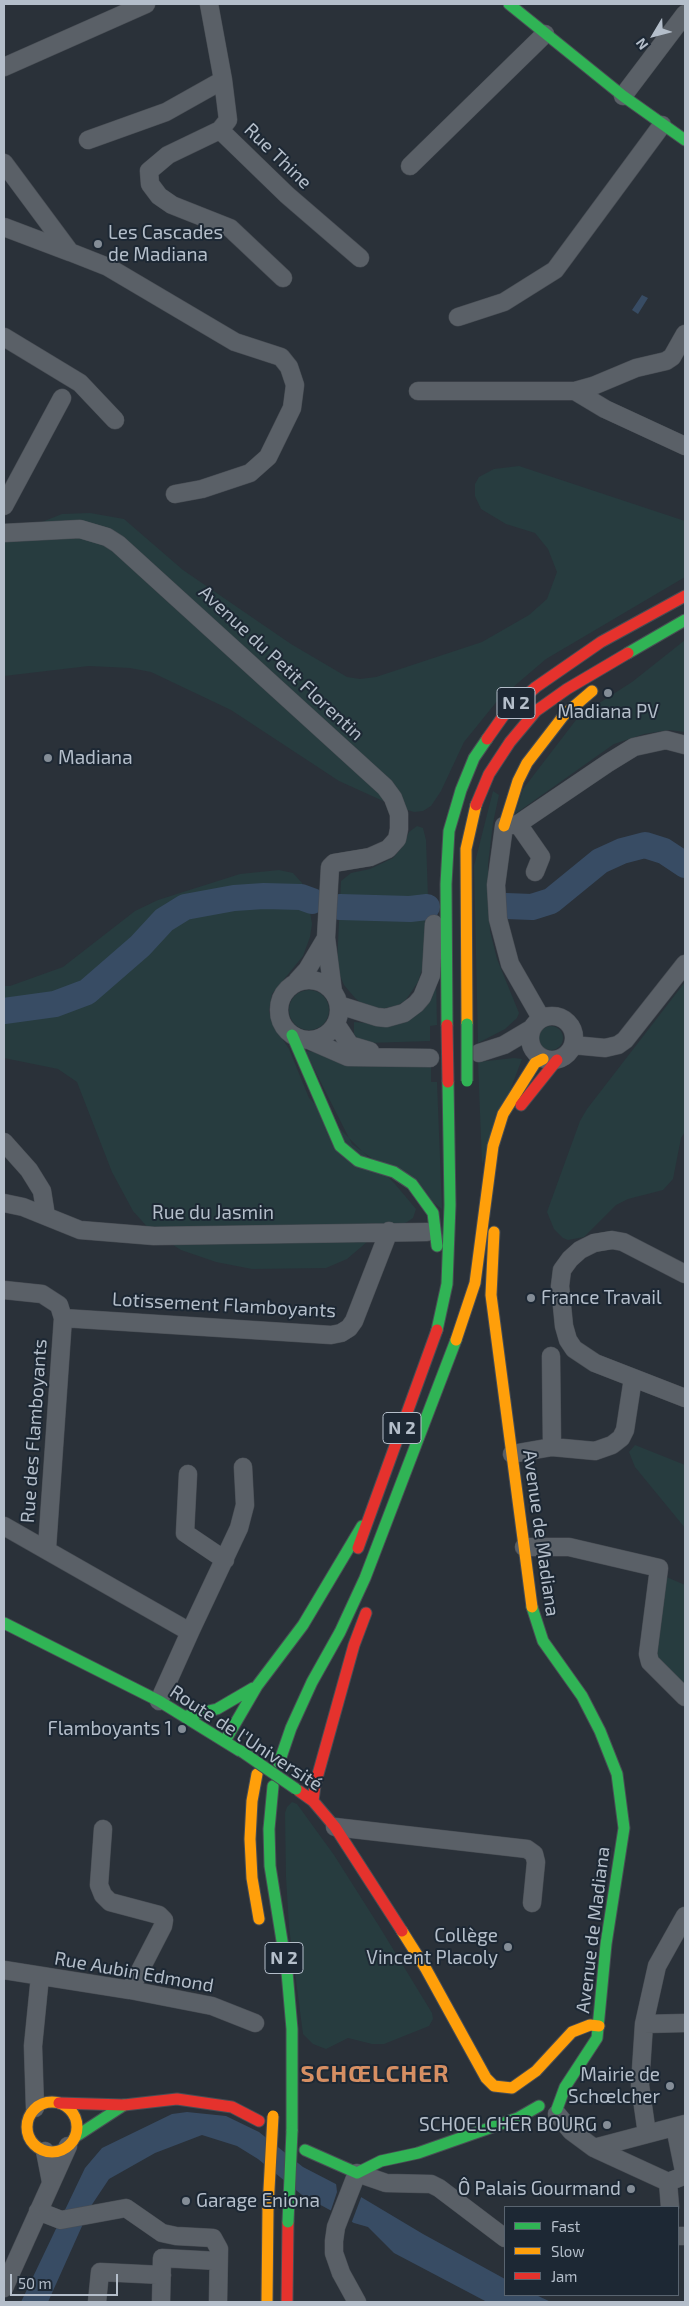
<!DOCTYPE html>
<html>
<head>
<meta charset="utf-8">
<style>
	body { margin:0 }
	#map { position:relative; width:689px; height:2306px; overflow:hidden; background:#2a3139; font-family:"Exo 2",sans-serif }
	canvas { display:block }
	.frame { position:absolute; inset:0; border:5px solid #b4beca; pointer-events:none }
	.legend { position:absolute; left:504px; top:2206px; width:175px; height:90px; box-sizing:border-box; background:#1d2834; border:1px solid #596470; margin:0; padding:6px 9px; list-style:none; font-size:15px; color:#b4beca }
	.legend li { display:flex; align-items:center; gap:10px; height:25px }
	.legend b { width:25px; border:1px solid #596470 }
	.north { position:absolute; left:629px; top:10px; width:50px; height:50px; -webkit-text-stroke:4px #1d2834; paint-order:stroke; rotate:233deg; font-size:14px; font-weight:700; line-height:20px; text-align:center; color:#b4beca }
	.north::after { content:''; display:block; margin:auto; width:18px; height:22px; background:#b4beca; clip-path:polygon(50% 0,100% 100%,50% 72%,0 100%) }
	.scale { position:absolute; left:10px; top:2274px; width:108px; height:22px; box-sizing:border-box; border:2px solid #b4beca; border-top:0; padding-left:6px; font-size:15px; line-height:18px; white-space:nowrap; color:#b4beca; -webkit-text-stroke:4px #1d2834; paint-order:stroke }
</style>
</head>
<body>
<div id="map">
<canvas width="689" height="2306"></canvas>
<div class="frame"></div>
<ul class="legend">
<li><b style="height:6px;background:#30b455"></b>Fast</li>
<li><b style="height:6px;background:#ff9f0a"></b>Slow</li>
<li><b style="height:6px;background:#e5322d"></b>Jam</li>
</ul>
<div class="north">N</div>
<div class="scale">50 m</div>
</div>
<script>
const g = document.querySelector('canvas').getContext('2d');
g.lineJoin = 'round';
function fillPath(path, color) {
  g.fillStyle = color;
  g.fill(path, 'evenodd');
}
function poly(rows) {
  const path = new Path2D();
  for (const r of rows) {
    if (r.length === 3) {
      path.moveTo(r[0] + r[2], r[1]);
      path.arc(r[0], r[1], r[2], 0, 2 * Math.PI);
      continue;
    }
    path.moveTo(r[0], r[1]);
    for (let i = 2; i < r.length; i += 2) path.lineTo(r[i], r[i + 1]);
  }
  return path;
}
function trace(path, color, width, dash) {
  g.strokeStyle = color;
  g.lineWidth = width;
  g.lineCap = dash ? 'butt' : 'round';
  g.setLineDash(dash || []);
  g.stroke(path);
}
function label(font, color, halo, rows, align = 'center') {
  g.font = font + ' "Exo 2",sans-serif';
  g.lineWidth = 4;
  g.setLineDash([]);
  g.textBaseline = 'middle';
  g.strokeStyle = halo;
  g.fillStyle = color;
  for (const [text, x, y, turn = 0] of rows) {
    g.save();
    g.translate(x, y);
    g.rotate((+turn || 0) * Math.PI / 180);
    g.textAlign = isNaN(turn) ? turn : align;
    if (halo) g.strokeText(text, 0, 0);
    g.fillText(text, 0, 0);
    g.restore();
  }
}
const green = poly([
	[519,466,685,521,685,577,546,659,498,700,464,742,441,791,431,806,423,811,414,812,392,805,339,781,231,710,151,672,130,668,89,666,4,676,4,537,62,514,90,513,124,519,183,570,291,644,347,677,360,679,376,677,482,642,529,615,547,599,557,572,548,549,535,533,506,524,481,509,475,496,475,484,479,477,494,469],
	[685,640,685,732,669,730,644,734,614,744,515,814,523,789,579,716,632,682],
	[493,791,499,795,493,823,488,864,490,931,497,959,519,1013,517,1018,505,1029,478,1043,474,866],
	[417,826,423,828,426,840,429,926,425,959,418,982,405,1001,396,1006,380,1009,362,1004,355,998,344,985,338,971,337,963,341,881,351,873,370,869,393,858,402,847,409,832],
	[279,870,293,873,302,883,307,894,312,924,310,937,303,956,272,994,269,1011,273,1025,289,1049,309,1098,395,1184,416,1209,413,1218,407,1222,374,1236,347,1259,326,1268,252,1269,216,1262,181,1250,151,1231,133,1211,112,1172,77,1082,58,1069,4,1058,4,986,10,986,63,967,135,911,158,900,240,874],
	[436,977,437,1025,430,1026,430,1041,368,1043,358,1039,354,1034,354,1022,382,1024],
	[685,982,685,1132,681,1138,673,1179,663,1190,628,1199,616,1205,584,1237,568,1240,563,1238,554,1229,547,1212,580,1121,587,1109],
	[309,1010,20],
	[551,1038,12],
	[305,1051,431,1063,431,1082,437,1082,442,1209,352,1144],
	[514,1058,522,1059,482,1164,478,1062],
	[635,1445,685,1465,685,1528,635,1467,629,1452],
	[662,1575,685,1585,685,1688,652,1657],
	[292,1802,297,1804,334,1855,379,1926,432,2013,433,2019,429,2026,384,2044,372,2044,348,2038,326,2049,313,2044,303,2034,289,1927,286,1877,285,1813,287,1807]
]);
const water = poly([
	[642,295,648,298,638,314,632,310],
	[187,2112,226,2116,259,2132,303,2167,361,2197,423,2234,505,2279,505,2295,536,2295,551,2302,487,2302,394,2253,368,2227,354,2223,302,2195,258,2159,237,2146,202,2135,155,2153,109,2179,91,2206,48,2302,21,2302,85,2168,102,2148,172,2114]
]);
const pier = poly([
	[336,2183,362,2195,351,2224,330,2213,337,2192]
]);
const river = poly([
	[506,906,532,907,551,901,600,861,622,851,645,845,664,851,685,865],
	[340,907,410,909,427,907],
	[4,1011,55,1004,87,992,140,946,164,920,185,907,234,898,264,896,301,897,312,901]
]);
const street = poly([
	[209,4,223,80,228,120,220,130,287,195,360,258],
	[4,67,146,4],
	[623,96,685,14],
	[220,130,168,155,149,171,150,184,159,196,172,205,230,228,283,278],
	[88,140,166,112,223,80],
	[4,163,70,252,108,267,235,342,281,357,289,367,295,385,292,408,268,457,250,473,202,489,175,494],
	[410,166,545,34],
	[4,227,70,252],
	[458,317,504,302,555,270,662,125],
	[4,337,80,383,115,420],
	[418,391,575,391,593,386,636,368,666,361,672,357,685,334],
	[575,391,605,409,685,446],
	[4,506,62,398],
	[4,533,80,529,107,537,118,544,385,787,393,798,399,814,399,829,397,839,388,849,370,857,334,863,330,867,326,938,333,992],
	[518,824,541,857,535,872],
	[309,1010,30],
	[297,981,307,970,326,938],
	[339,1005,377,1017,386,1018,404,1013,416,1004,422,997,431,975,434,924],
	[552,1038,22],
	[541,1018,510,964,498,919,496,885,504,826,518,824,608,763,634,747,666,740,685,745],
	[336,1024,350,1045,370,1051],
	[309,1040,348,1057,430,1058],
	[573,1045,605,1048,618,1045,625,1040,685,964],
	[479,1053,504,1045,531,1029],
	[4,1142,29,1170,42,1191,46,1216],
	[4,1203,23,1207,80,1230,154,1236,427,1232],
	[685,1274,623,1242,612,1240,594,1243,580,1250,570,1259,562,1270,560,1286,564,1326,568,1340,574,1349,595,1363,685,1398],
	[4,1290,42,1294,59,1305,63,1318,47,1548],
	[63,1318,331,1335,341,1333,349,1328,354,1321,389,1231],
	[551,1356,552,1447],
	[512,1454,552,1447,595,1451,612,1445,621,1438,625,1430,633,1378],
	[188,1474,185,1533,225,1560],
	[4,1526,190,1632,159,1701],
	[524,1547,569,1547,659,1568,648,1654,650,1662,685,1697],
	[190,1632,239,1528,245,1505,243,1467],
	[335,1827,527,1849,534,1854,536,1862,532,1903],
	[103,1829,99,1885,103,1895,110,1902,159,1915,164,1920,163,1926,130,1990],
	[4,1970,130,1990,212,2006,255,2023],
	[644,2024,685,2023],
	[35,2108,33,2046,40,1976],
	[557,2114,571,2131,594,2148,685,2124],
	[647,2134,640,2085,644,2024,657,1966,685,1916],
	[594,2148,668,2182],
	[45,2151,51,2182],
	[670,2207,668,2182,681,2177,684,2171,675,2127],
	[38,2211,61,2220,126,2208,162,2233,176,2236,213,2238,219,2249,218,2302],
	[678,2236,685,2236],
	[4,2288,68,2146],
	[97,2302,100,2272,162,2275],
	[161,2302,162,2258,218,2261],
	[357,2302,341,2273,334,2253,334,2241,336,2227,357,2173,386,2183,431,2184,439,2188,505,2238]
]);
const fast = poly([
	[509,4,623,96,685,140],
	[628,653,685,620],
	[447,1025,446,884,449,831,461,790,474,758,487,739],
	[292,1035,340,1146,358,1161,394,1172,412,1184,433,1213,437,1246],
	[437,1330,447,1284,450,1205,448,1082],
	[532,1607,543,1641,582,1696,600,1731,617,1774,624,1828,606,1944,597,2038,565,2087,557,2109],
	[4,1623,159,1701,240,1751],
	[186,1716,217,1709,253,1688],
	[225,1741,257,1686,303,1625,362,1526],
	[279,1763,291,1728,312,1682,340,1632,365,1578,456,1340],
	[273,1786,269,1829,270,1866,287,1972,292,2029,292,2131],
	[75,2137,124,2105],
	[305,2150,357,2173,381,2161,418,2153,518,2118,539,2106]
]);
const slow = poly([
	[504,826,518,781,527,763,564,715,592,691],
	[467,1024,466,849,476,805],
	[494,1232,491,1295,532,1607],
	[456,1340,475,1283,493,1146,503,1114,535,1063,543,1059],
	[257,1774,252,1801,250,1839,252,1878,259,1919],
	[402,1931,426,1969,486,2078,494,2086,512,2088,536,2071,572,2032,590,2025,599,2026],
	[52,2127,25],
	[267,2302,268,2208]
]);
const jam = poly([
	[487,739,504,715,536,687,601,642,685,596],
	[476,805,489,774,510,742,536,711,567,689,628,653],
	[521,1105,557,1060],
	[358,1548,437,1330],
	[299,1791,313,1801,335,1827,402,1931],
	[313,1801,315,1785,354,1645,366,1613],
	[59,2103,124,2105,177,2099,232,2107,259,2121],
	[287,2302,288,2222]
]);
const fastBridge = poly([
	[467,1024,467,1081],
	[241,1751,296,1789],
	[288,2222,292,2131]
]);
const slowBridge = poly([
	[268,2208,273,2116]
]);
const jamBridge = poly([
	[447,1025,448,1082]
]);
const markers = [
	[98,244,5,"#848d97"],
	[608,693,5,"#848d97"],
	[48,758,5,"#848d97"],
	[531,1298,5,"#848d97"],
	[182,1729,5,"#848d97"],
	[508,1947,5,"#848d97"],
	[670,2086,5,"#848d97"],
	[607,2125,5,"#848d97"],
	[631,2189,5,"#848d97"],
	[186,2201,5,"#848d97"]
];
const shields = [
	[516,703,38],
	[402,1428,38],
	[284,1958,38]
];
const shieldNames = [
	["N 2",516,703],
	["N 2",402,1428],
	["N 2",284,1958]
];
const streetNames = [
	["Rue Thine",278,156,44],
	["Avenue du Petit Florentin",281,663,43],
	["Rue du Jasmin",213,1213],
	["Lotissement Flamboyants",224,1305,3],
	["Rue des Flamboyants",34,1431,-86],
	["Avenue de Madiana",541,1533,82],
	["Route de l'Université",246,1738,33],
	["Avenue de Madiana",593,1930,-83],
	["Rue Aubin Edmond",134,1972,10]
];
const poiNames = [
	["Les Cascades",108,233,"left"],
	["de Madiana",108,255,"left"],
	["Madiana PV",608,712,"center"],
	["Madiana",58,758,"left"],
	["France Travail",541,1298,"left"],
	["Flamboyants 1",172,1729],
	["Collège",498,1936],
	["Vincent Placoly",498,1958],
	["Mairie de",660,2075],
	["Schœlcher",660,2097],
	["SCHOELCHER BOURG",597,2125],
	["Ô Palais Gourmand",621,2189],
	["Garage Eniona",196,2201,"left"]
];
const districtNames = [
	["SCHŒLCHER",375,2074]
];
fillPath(green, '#273c3f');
fillPath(water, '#384c64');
fillPath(pier, '#2a3139');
trace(river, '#384c64', 26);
trace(street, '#484d54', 19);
trace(fast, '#484d54', 13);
trace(slow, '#484d54', 13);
trace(jam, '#484d54', 13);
trace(street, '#5a6067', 18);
trace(fast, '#30b455', 11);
trace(slow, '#ff9f0a', 11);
trace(jam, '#e5322d', 11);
trace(fastBridge, '#484d54', 13, []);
trace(slowBridge, '#484d54', 13, []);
trace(jamBridge, '#484d54', 13, []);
trace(fastBridge, '#30b455', 11);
trace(slowBridge, '#ff9f0a', 11);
trace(jamBridge, '#e5322d', 11);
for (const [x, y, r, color] of markers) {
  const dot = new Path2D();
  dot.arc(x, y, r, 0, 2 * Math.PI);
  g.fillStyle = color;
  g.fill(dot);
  trace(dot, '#1d2834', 2);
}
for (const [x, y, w] of shields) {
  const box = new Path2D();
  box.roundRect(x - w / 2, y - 15.5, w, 31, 4);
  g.fillStyle = '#1d2834';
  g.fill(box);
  trace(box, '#b4beca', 1);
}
label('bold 18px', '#b4beca', null, shieldNames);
label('19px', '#b4beca', '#1d2834', streetNames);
label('19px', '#b4beca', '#1d2834', poiNames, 'right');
g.letterSpacing = '1px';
label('bold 24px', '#d68f63', '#1d2834', districtNames);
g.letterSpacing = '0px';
</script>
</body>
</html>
